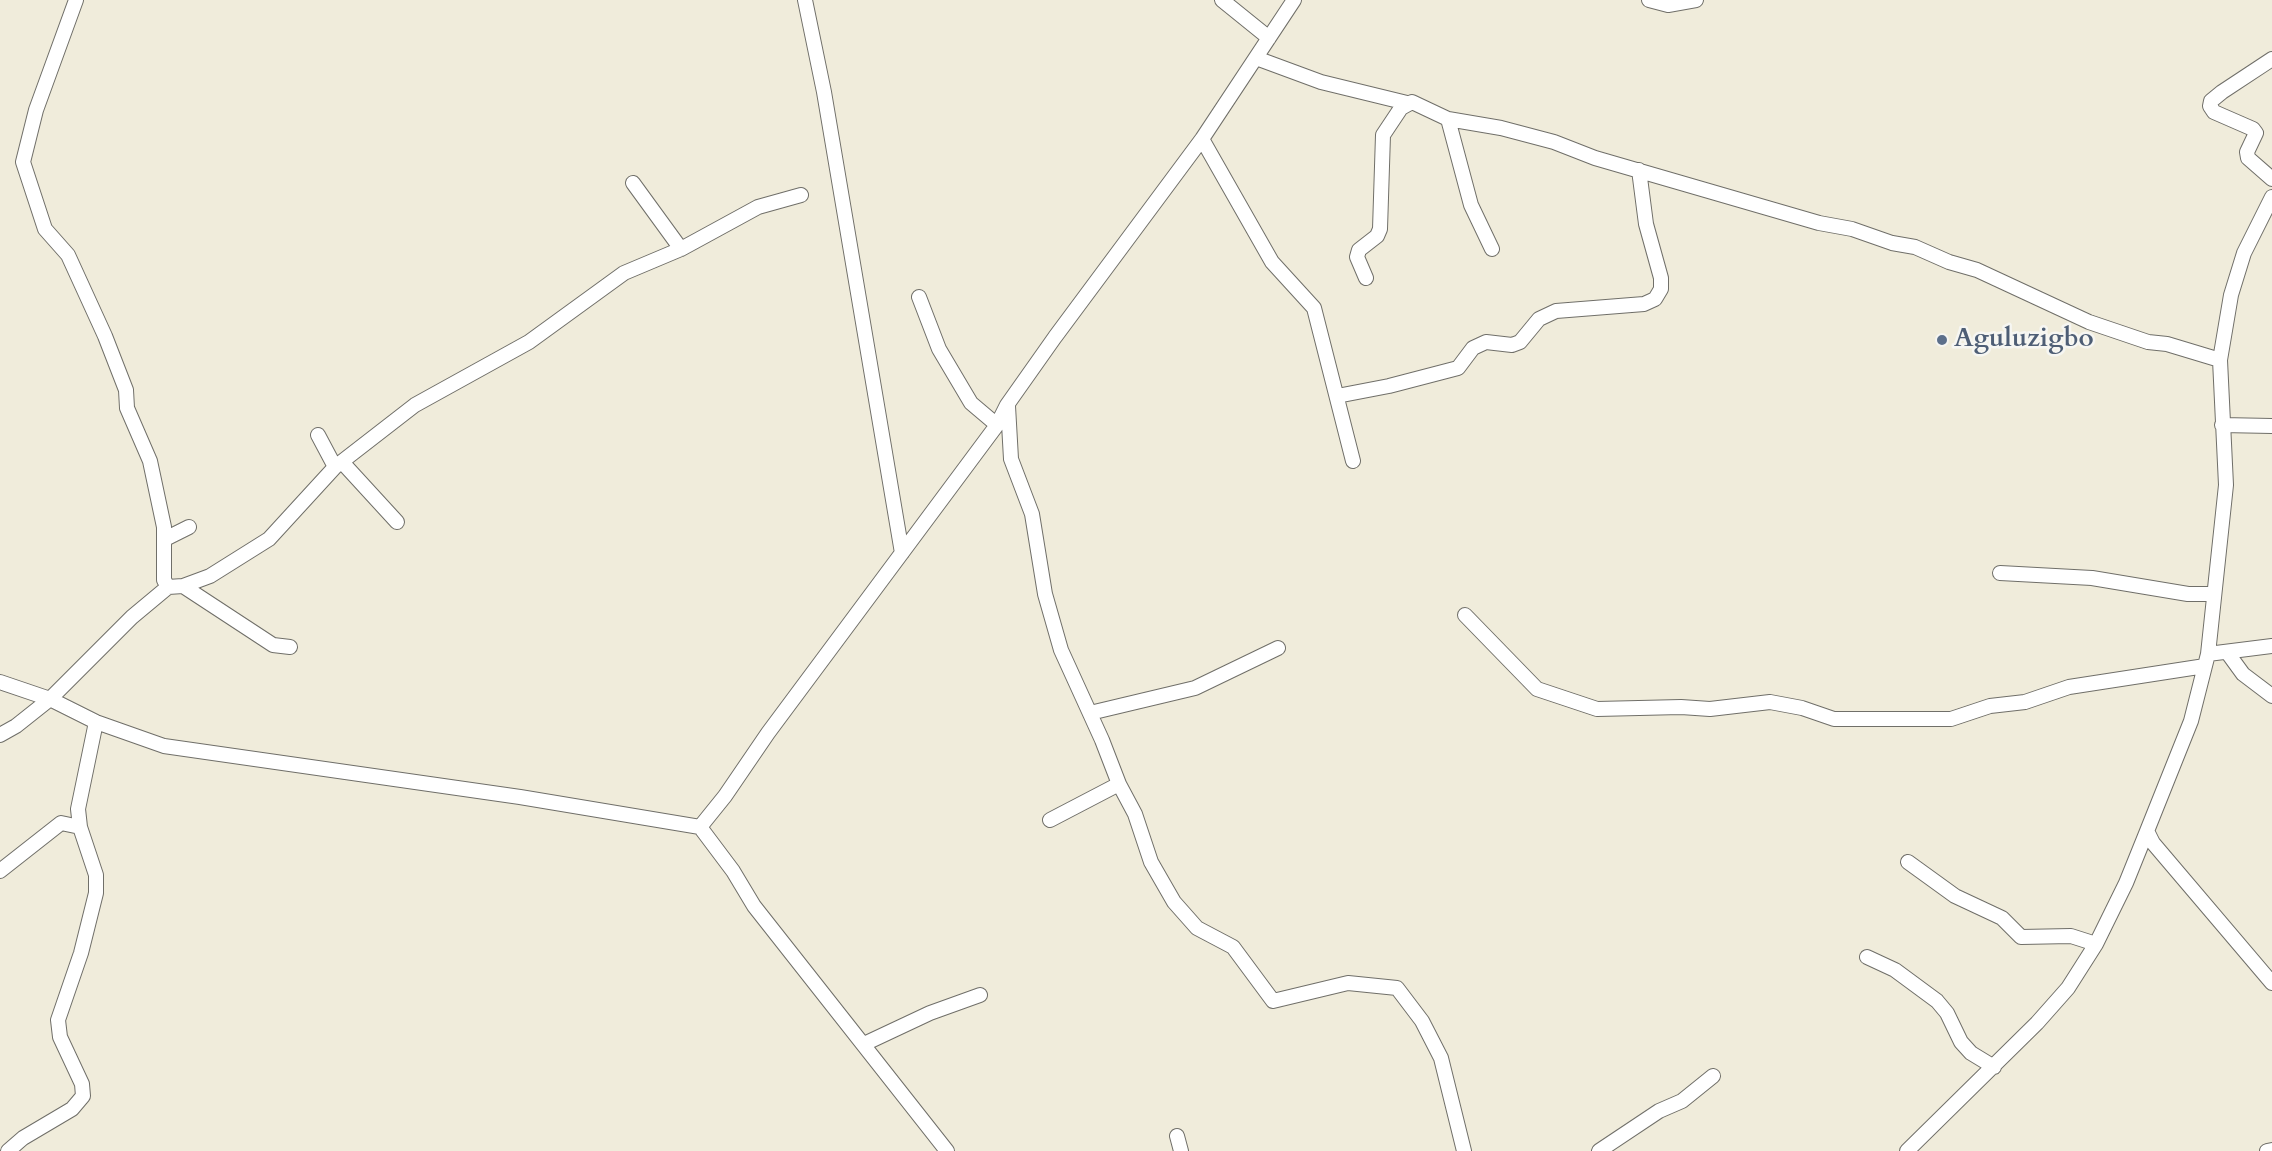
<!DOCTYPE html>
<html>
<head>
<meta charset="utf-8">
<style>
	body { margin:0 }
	canvas { display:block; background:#f0ecdb }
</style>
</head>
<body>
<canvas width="2272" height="1151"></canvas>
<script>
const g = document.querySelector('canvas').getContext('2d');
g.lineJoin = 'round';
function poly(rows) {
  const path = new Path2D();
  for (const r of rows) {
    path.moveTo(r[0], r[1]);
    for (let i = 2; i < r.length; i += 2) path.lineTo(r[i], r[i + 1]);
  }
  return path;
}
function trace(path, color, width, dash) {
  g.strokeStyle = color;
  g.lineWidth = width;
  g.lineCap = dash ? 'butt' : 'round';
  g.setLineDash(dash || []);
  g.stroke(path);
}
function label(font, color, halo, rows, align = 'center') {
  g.font = font + ' Cardo,serif';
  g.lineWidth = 5;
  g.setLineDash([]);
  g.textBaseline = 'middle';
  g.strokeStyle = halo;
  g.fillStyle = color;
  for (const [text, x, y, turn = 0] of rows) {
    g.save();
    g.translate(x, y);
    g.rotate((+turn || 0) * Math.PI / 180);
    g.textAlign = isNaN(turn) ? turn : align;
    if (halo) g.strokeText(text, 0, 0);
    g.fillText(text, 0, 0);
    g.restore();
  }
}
const minor = poly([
	[805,0,824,92,902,553],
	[1222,0,1269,38],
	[1649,0,1668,5,1696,0],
	[1256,58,1321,82,1407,103],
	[2272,59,2222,92,2211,101,2210,106,2214,112,2253,129,2256,133,2247,152,2248,158,2272,179],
	[1448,119,1471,205,1492,249],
	[1202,139,1272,262,1314,308,1353,461],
	[633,183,681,249],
	[2272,197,2244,253,2231,295,2220,360,2226,485,2208,654,2191,721,2147,831,2153,843,2272,983],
	[1366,278,1357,257,1359,250,1377,236,1380,229,1383,135,1401,108,1412,102,1448,119,1501,128,1554,142,1595,158,1819,223,1852,229,1892,243,1915,247,1949,262,1977,270,2089,322,2148,342,2167,344,2220,360],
	[919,297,939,349,971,403,997,425],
	[1337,396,1389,386,1458,368,1473,348,1486,342,1512,345,1520,342,1539,319,1556,311,1644,304,1655,299,1661,289,1661,278,1646,224,1639,170],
	[1008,406,1011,459,1032,514,1045,594,1061,650,1102,740,1119,784],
	[2222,425,2272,426],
	[318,435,335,467],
	[342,462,397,522],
	[165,539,189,527],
	[2000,573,2092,578,2188,594,2214,594],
	[183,586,273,645,290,647],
	[168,587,183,586,210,576,269,539,335,467,415,405,529,342,624,273,681,249,758,207,801,195],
	[1465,615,1537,689,1597,709,1681,707,1710,709,1770,702,1802,708,1834,719,1951,719,1990,706,2025,702,2069,687,2205,666],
	[2227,652,2243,674,2272,696],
	[2208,654,2272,646],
	[0,682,50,699,96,722,164,746,520,797,700,827,733,871,754,906,947,1151],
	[1090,713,1195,688,1278,648],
	[0,735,16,726,50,699,132,617,168,587,164,580,164,527,150,461,127,408,126,390,105,336,68,255,45,229,23,162,36,110,76,0],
	[1050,820,1119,784,1135,814,1151,862,1174,902,1197,928,1233,947,1273,1001,1348,983,1397,988,1422,1021,1441,1058,1464,1151],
	[700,827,725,796,768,733,997,425,1007,405,1055,337,1202,139,1294,0],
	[1908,862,1955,896,2002,918,2021,937,2071,936,2096,944],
	[0,871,61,823,80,827],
	[1867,957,1895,970,1937,1001,1947,1013,1961,1042,1971,1053,1994,1067],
	[864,1044,930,1013,980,995],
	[1177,1136,1181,1151],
	[8,1151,23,1138,72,1109,83,1096,82,1084,60,1037,58,1020,81,953,96,893,96,875,80,827,78,809,96,722],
	[1599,1151,1659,1111,1682,1101,1713,1076],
	[1907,1151,2037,1023,2068,988,2096,944,2126,883,2147,831],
	[2267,1151,2272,1150]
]);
const markers = [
	[1942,340,6,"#5c6f8a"]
];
const serviceNames = [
	["Aguluzigbo",1954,340]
];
trace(minor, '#706f69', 16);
trace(minor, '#fff', 14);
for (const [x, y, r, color] of markers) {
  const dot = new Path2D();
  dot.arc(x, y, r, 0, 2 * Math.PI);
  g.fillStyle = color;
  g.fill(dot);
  trace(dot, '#f6f6f2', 2);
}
label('bold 26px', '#4e5e75', '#f6f6f2', serviceNames, 'left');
</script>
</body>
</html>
